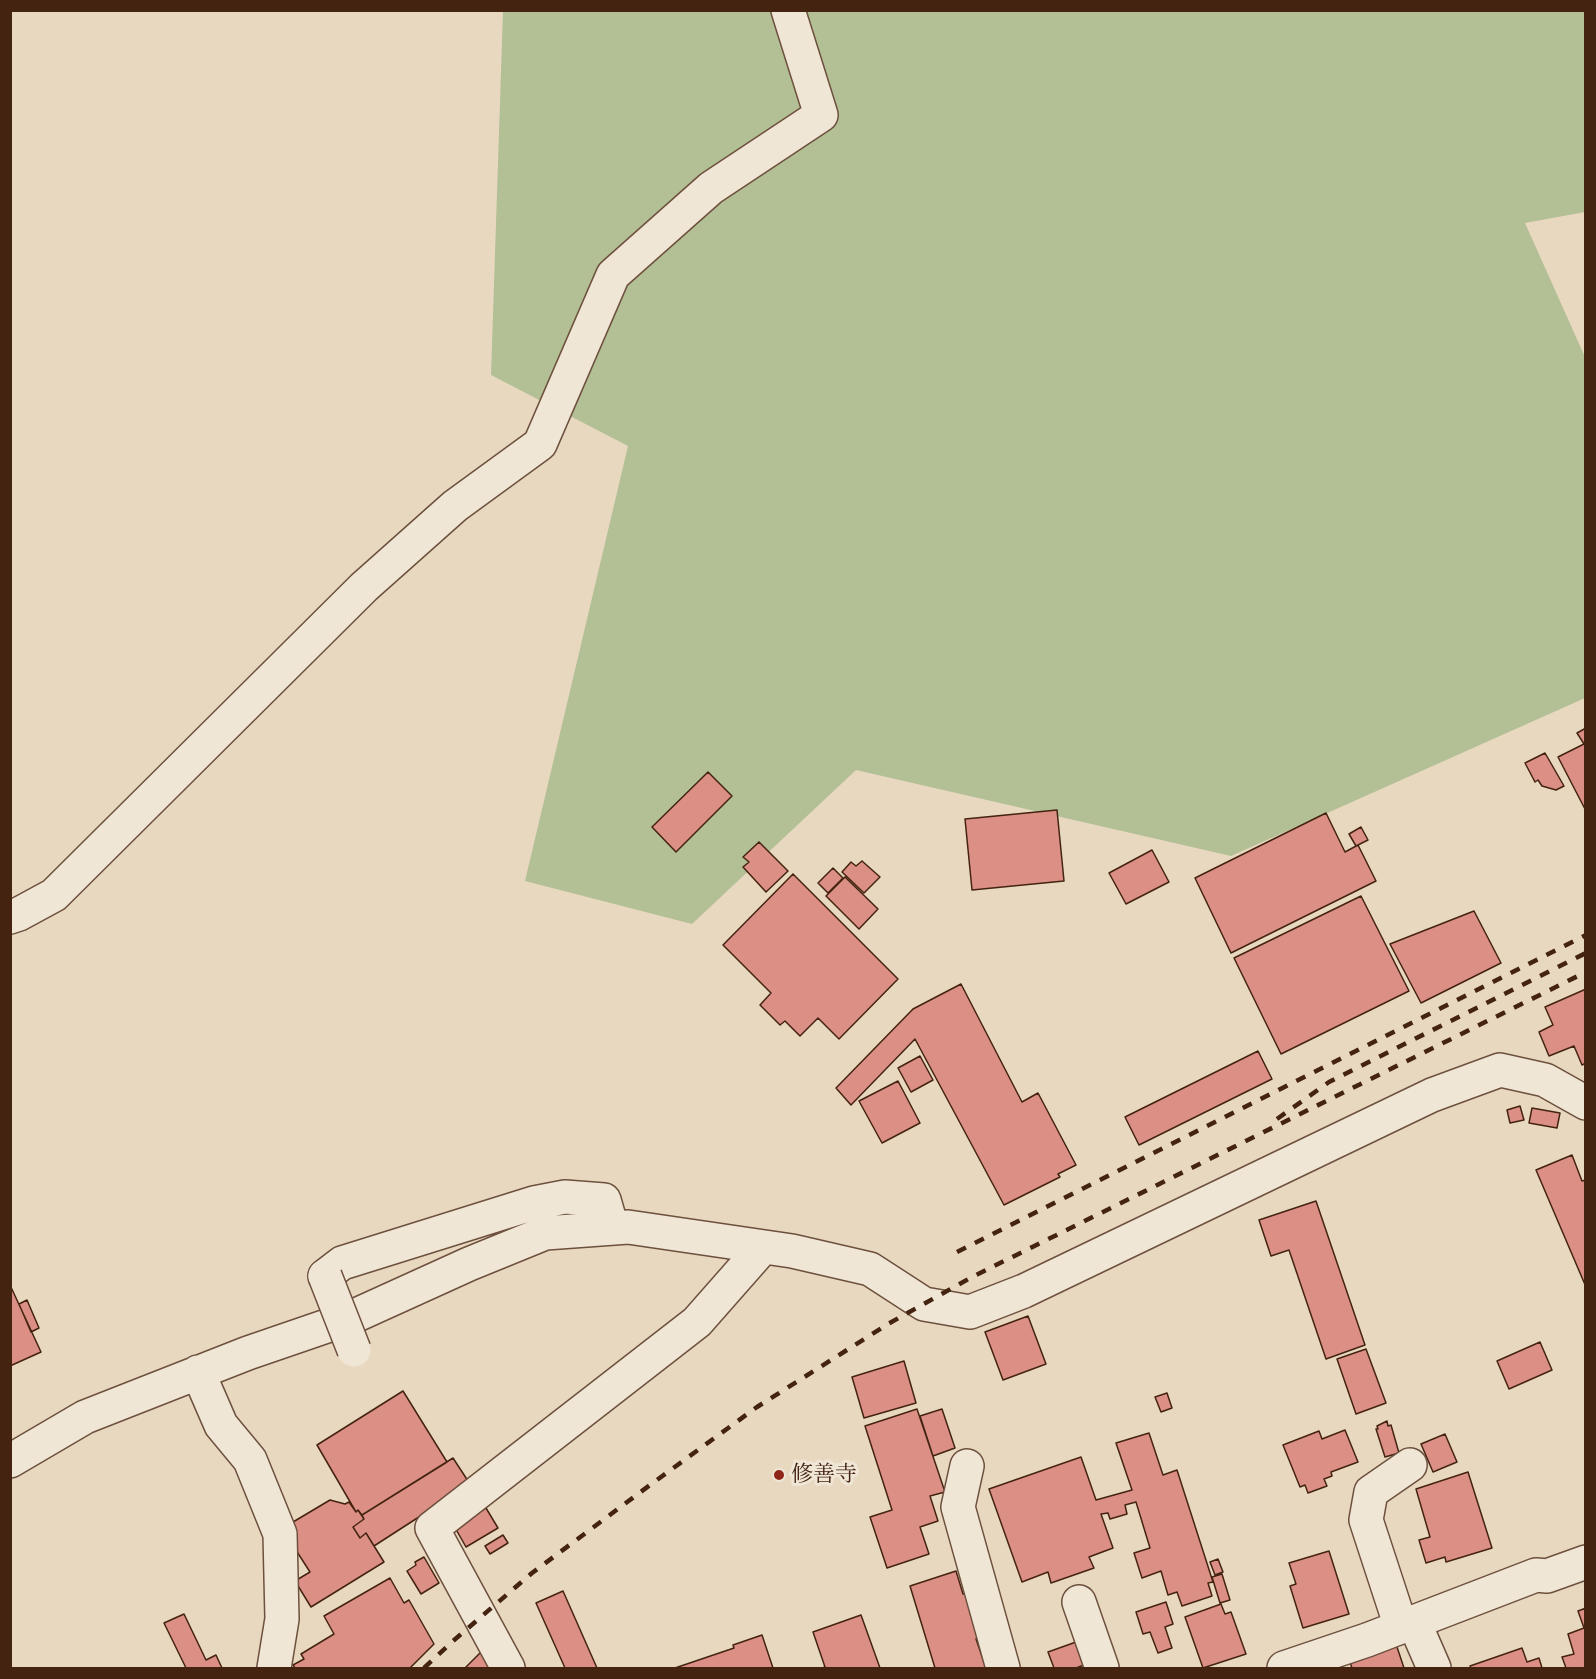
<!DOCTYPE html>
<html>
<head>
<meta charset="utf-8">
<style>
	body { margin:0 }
	#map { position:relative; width:1596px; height:1679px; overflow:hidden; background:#e8d8c0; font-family:"Gentium Book Plus",serif }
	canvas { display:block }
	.frame { position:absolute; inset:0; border:12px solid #442311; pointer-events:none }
</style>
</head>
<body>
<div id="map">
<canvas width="1596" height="1679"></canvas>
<div class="frame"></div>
</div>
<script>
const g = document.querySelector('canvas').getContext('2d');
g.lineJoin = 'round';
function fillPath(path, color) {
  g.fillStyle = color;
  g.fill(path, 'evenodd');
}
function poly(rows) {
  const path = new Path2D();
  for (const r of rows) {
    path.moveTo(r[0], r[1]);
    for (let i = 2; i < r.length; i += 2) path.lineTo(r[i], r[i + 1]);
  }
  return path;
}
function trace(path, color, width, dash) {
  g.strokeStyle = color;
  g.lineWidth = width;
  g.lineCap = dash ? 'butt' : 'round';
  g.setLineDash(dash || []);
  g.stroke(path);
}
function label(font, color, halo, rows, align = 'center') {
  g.font = font + ' "Gentium Book Plus","Noto Serif JP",serif';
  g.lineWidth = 6;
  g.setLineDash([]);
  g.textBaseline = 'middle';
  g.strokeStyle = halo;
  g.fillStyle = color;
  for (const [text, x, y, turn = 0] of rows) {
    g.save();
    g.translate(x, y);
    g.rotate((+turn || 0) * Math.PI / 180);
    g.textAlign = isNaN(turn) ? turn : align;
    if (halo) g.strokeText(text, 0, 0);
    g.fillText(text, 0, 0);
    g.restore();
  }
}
const green = poly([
	[503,11,1585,11,1585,212,1525,223,1585,357,1585,698,1231,856,856,770,692,924,525,881,628,446,491,375]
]);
const building = poly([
	[1586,728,1586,811,1558,757,1584,744,1577,733,1586,728],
	[1545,753,1564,786,1556,790,1542,786,1538,780,1535,782,1525,763,1545,753],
	[708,772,732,796,676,852,652,827,708,772],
	[1057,810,1064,881,972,890,965,819,1057,810],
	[1326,813,1345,852,1358,845,1376,881,1231,953,1195,878,1326,813],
	[1361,827,1368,840,1356,846,1349,834,1361,827],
	[759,842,788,871,766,892,743,867,749,862,743,857,759,842],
	[1152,850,1169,882,1126,904,1109,873,1152,850],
	[862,861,880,877,864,893,842,872,851,862,856,866,862,861],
	[833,868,843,878,828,893,818,883,833,868],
	[793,874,898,979,839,1039,818,1018,800,1036,785,1021,780,1025,760,1005,771,993,723,945,793,874],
	[845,877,878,909,859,929,826,896,845,877],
	[1361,896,1409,991,1281,1054,1234,958,1361,896],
	[1474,911,1501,963,1421,1003,1390,944,1474,911],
	[961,984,1022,1102,1038,1093,1076,1165,1058,1174,1060,1177,1004,1205,915,1039,851,1105,836,1088,913,1009,961,984],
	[1586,989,1586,1063,1582,1065,1574,1046,1549,1056,1539,1032,1553,1025,1545,1007,1586,989],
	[1258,1051,1272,1079,1139,1145,1125,1117,1258,1051],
	[920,1056,933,1080,911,1092,898,1068,920,1056],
	[898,1081,920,1123,882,1143,859,1101,898,1081],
	[1520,1106,1524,1120,1510,1123,1507,1110,1520,1106],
	[1532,1108,1560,1113,1557,1128,1529,1123,1532,1108],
	[1572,1155,1582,1181,1586,1180,1586,1287,1536,1170,1572,1155],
	[1316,1201,1365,1345,1326,1359,1289,1250,1271,1256,1259,1220,1316,1201],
	[10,1285,41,1352,10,1366,10,1285],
	[27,1300,39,1328,31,1332,19,1304,27,1300],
	[1028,1316,1046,1364,1003,1380,985,1332,1028,1316],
	[1540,1342,1552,1370,1509,1389,1497,1361,1540,1342],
	[1366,1349,1386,1403,1356,1414,1337,1359,1366,1349],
	[904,1361,916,1403,864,1418,852,1377,904,1361],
	[403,1391,447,1462,362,1515,358,1510,356,1512,317,1445,403,1391],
	[1167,1393,1172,1408,1161,1412,1155,1397,1167,1393],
	[917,1409,945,1492,930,1496,938,1521,920,1527,929,1554,887,1568,870,1517,892,1510,865,1426,917,1409],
	[942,1409,955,1448,933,1456,920,1416,942,1409],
	[1387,1421,1388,1426,1391,1425,1399,1453,1385,1457,1376,1429,1378,1429,1377,1426,1387,1421],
	[1345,1430,1358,1462,1331,1472,1332,1476,1324,1479,1327,1486,1308,1493,1305,1485,1300,1487,1283,1445,1319,1431,1322,1439,1345,1430],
	[1149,1433,1163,1475,1177,1470,1213,1582,1208,1583,1212,1596,1182,1606,1177,1592,1168,1595,1161,1571,1142,1578,1134,1553,1150,1548,1136,1502,1125,1505,1127,1514,1110,1519,1108,1513,1101,1514,1113,1548,1089,1557,1094,1568,1051,1583,1048,1572,1022,1582,989,1489,1081,1457,1096,1500,1132,1490,1116,1443,1149,1433],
	[1445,1434,1457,1462,1433,1472,1421,1444,1445,1434],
	[453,1458,470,1484,374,1546,366,1533,360,1538,353,1527,364,1519,362,1515,453,1458],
	[1468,1472,1492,1548,1446,1562,1445,1557,1426,1563,1419,1540,1430,1537,1416,1489,1468,1472],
	[330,1500,345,1504,349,1502,356,1512,358,1510,364,1519,353,1527,360,1538,366,1533,384,1562,311,1607,295,1581,310,1572,292,1544,297,1541,288,1525,330,1500],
	[486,1508,498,1528,466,1547,454,1526,486,1508],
	[503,1535,508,1543,490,1554,485,1546,503,1535],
	[1329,1551,1349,1614,1303,1628,1290,1586,1296,1584,1289,1563,1329,1551],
	[424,1557,439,1583,421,1594,407,1571,416,1565,415,1562,424,1557],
	[1218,1559,1223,1572,1215,1575,1210,1562,1218,1559],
	[956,1571,963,1594,973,1591,987,1636,976,1639,986,1668,935,1668,910,1586,956,1571],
	[1222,1574,1230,1600,1220,1603,1212,1577,1222,1574],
	[390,1578,404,1603,409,1600,434,1644,410,1668,295,1668,293,1665,304,1659,301,1654,334,1634,324,1616,390,1578],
	[563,1591,597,1668,565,1668,536,1603,563,1591],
	[1166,1602,1173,1624,1165,1627,1172,1648,1158,1653,1150,1632,1143,1634,1136,1612,1166,1602],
	[1221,1604,1225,1614,1231,1612,1246,1654,1203,1668,1185,1617,1221,1604],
	[1586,1608,1586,1668,1566,1668,1562,1657,1574,1654,1568,1634,1584,1628,1578,1611,1586,1608],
	[184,1614,206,1660,216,1655,222,1668,186,1668,164,1623,184,1614],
	[861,1615,880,1668,822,1668,825,1667,813,1632,861,1615],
	[762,1635,773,1668,675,1668,734,1648,733,1645,762,1635],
	[1395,1641,1404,1668,1352,1668,1348,1657,1395,1641],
	[1076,1642,1084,1665,1076,1668,1054,1668,1048,1652,1076,1642],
	[486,1647,497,1668,465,1668,486,1647],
	[1522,1648,1527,1662,1539,1658,1542,1668,1471,1668,1470,1666,1522,1648]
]);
const minor = poly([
	[10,917,19,914,54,895,364,587,455,506,540,444,613,275,711,188,821,115,788,10],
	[325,1276,342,1263,534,1203,565,1197,604,1200,612,1228],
	[198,1372,221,1425,250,1460,280,1534,282,1619,274,1668],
	[10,1461,85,1417,248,1353,350,1318,469,1264,545,1233,628,1227,792,1251,870,1269,924,1304,970,1312,1024,1291,1432,1095,1500,1070,1545,1080,1586,1103],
	[967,1466,958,1507,1003,1668],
	[1079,1602,1102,1668],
	[1414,1622,1434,1668],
	[1401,1627,1366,1520,1371,1492,1410,1465],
	[508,1668,432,1528,697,1322,763,1247],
	[1284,1668,1367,1640,1536,1575,1547,1576,1586,1562]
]);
const rail = poly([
	[1277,1119,1329,1082,1586,953],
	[957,1252,1586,935],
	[424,1668,453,1641,532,1573,650,1485,757,1407,888,1324,972,1277,1586,972]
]);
const minorBridge = poly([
	[325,1276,354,1350]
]);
const markers = [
	[779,1475,6,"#8f2418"]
];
const poiNames = [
	["修善寺",791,1475]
];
fillPath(green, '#b3bf95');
fillPath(building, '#db8f85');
trace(building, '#442311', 1.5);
trace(minor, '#6d503d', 36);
trace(minor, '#f0e6d6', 33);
trace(rail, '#442311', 4.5, [10, 10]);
trace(minorBridge, '#6d503d', 36, []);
trace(minorBridge, '#f0e6d6', 33);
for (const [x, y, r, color] of markers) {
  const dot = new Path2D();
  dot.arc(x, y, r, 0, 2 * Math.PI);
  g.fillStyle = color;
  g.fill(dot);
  trace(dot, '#f0e6d6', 2);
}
label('22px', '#442311', '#f0e6d6', poiNames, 'left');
</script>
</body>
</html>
